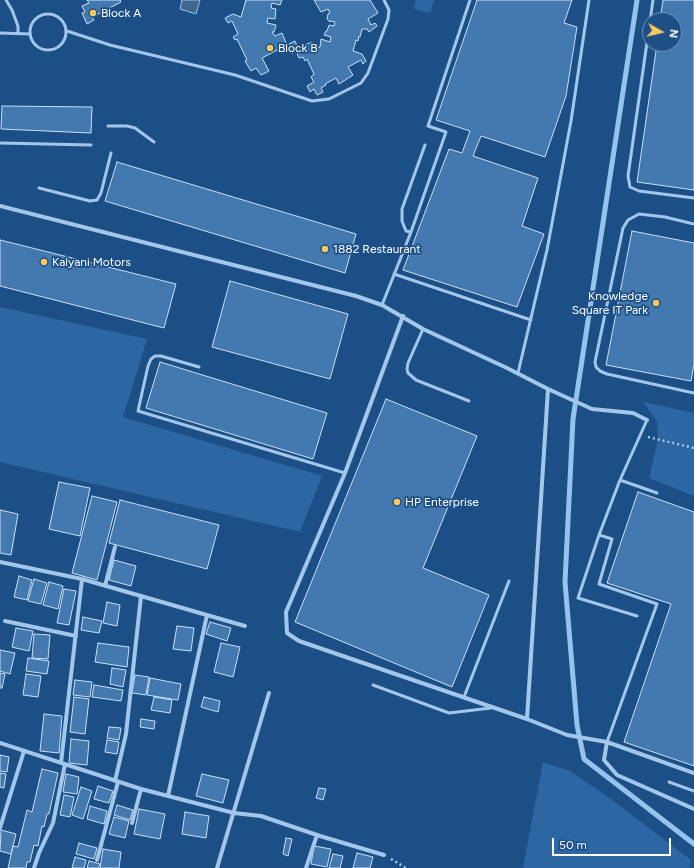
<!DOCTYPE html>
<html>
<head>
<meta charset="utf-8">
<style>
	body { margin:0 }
	#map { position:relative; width:694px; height:868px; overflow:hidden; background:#1c4f86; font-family:Figtree,sans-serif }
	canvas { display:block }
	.north { position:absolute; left:642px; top:12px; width:40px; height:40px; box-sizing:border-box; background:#1c4f86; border:1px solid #7795b6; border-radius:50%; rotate:98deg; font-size:11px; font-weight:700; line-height:16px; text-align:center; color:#fff }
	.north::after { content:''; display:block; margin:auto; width:14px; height:18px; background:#fcc760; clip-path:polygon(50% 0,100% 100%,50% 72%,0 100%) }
	.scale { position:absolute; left:552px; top:838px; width:119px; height:18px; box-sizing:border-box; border:2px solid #fff; border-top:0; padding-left:5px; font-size:12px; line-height:14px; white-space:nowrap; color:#fff; -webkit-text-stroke:3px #1c4f86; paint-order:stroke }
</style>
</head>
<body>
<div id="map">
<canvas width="694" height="868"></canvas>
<div class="north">N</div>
<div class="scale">50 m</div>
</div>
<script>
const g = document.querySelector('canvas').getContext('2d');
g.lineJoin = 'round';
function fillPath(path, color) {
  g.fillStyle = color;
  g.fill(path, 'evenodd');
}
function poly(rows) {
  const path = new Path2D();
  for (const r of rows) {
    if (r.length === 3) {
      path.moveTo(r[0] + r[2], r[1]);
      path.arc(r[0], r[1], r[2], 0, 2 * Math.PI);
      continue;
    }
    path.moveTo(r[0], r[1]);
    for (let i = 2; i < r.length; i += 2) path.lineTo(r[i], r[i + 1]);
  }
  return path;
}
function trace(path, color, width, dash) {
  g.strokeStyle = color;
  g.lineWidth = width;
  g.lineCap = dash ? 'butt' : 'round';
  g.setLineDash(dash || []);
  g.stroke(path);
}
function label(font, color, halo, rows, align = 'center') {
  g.font = font + ' Figtree,sans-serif';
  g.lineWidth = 3.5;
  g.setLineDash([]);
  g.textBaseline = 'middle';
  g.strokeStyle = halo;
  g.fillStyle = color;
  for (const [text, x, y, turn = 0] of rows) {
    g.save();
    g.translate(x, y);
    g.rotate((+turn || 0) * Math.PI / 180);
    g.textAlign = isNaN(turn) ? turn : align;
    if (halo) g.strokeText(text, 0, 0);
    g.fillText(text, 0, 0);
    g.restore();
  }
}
const green = poly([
	[416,0,434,0,430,13,414,9],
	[0,307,147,339,123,417,322,476,300,532,0,462],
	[643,402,694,413,694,496,649,478,658,439,657,421],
	[543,762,570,771,615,802,691,860,689,868,523,868]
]);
const water = poly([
	[182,0,200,0,196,14,180,9,182,0]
]);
const stream = poly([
	[637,0,573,419,565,582,577,725,584,759,694,844]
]);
const building = poly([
	[87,0,120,0,121,2,92,17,94,20,87,24,82,13,85,12,82,6,89,3,87,0],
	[246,0,282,0,280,5,272,3,271,8,276,9,275,19,268,18,267,23,276,25,274,32,272,32,275,36,282,33,287,45,295,41,298,48,312,42,316,49,320,47,321,39,330,42,331,37,324,35,326,31,327,31,329,25,334,26,335,22,331,21,330,22,327,19,328,14,330,13,328,9,321,12,314,0,370,0,378,13,368,19,371,25,375,23,377,26,369,32,367,29,362,29,360,37,359,36,358,41,356,40,353,51,362,54,366,61,363,64,361,60,348,67,353,75,339,84,336,78,325,84,326,85,321,88,323,92,317,95,314,89,310,92,307,86,314,82,311,77,314,74,307,59,305,61,303,57,299,58,296,51,292,54,290,50,283,53,281,50,278,52,277,50,262,58,269,71,261,75,256,68,251,71,245,61,247,60,237,39,235,40,233,37,238,34,232,21,228,23,225,18,233,14,241,17,246,0],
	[477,0,572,0,564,23,577,27,566,96,545,157,481,136,473,156,538,178,522,226,544,234,517,307,403,270,449,149,462,153,470,131,436,120,477,0],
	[663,0,694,0,694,190,637,182,657,44,674,44,674,20,660,20,663,0],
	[2,106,92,107,91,133,1,129,2,106],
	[117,162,356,234,345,273,105,201,117,162],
	[632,231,694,243,694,364,691,381,606,365,632,231],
	[0,240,176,284,164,328,0,286,0,240],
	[230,281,348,314,330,379,212,347,230,281],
	[160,362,327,413,313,459,146,408,160,362],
	[386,399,477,436,423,568,489,595,452,687,295,622,386,399],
	[59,482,90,488,80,536,49,529,59,482],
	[638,492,694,512,694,766,624,742,671,604,607,583,638,492],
	[92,496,117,502,97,580,72,573,92,496],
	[120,500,219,525,207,569,109,543,120,500],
	[0,510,18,514,11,555,0,553,0,510],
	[114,560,136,566,131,586,109,580,114,560],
	[19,576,32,580,27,600,14,597,19,576],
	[34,579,47,583,41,604,28,601,34,579],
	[49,582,63,586,58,609,43,605,49,582],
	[64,589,76,591,69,625,57,623,64,589],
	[107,602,120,605,117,626,103,623,107,602],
	[83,617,102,621,99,633,81,630,83,617],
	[210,622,231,628,227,641,206,634,210,622],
	[177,626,194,628,191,651,173,649,177,626],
	[16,628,33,631,29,651,12,647,16,628],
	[34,634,50,635,48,659,32,658,34,634],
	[98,643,129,647,127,667,95,662,98,643],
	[221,643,240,647,233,677,214,672,221,643],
	[0,650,15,653,10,674,0,671,0,650],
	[28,658,49,661,47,674,26,671,28,658],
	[112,668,126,670,123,687,110,684,112,668],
	[0,673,5,674,2,688,0,688,0,673],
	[26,674,41,676,38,697,23,695,26,674],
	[135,675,149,677,146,695,132,693,135,675],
	[150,678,181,684,178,700,147,695,150,678],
	[75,680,92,682,90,697,73,695,75,680],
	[94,685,123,690,121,701,92,697,94,685],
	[74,697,89,699,85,734,70,732,74,697],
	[154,697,172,700,170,713,151,710,154,697],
	[204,697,220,701,218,712,201,707,204,697],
	[44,714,62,716,59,753,40,751,44,714],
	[141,719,155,721,154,729,140,727,141,719],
	[109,727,121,728,119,740,107,738,109,727],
	[71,739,89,741,87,765,69,763,71,739],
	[107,740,119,742,117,754,105,752,107,740],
	[0,755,9,757,7,772,0,771,0,755],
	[42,769,58,773,49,814,47,814,44,827,42,826,38,846,34,845,30,862,27,862,26,868,8,868,13,846,18,847,27,810,32,812,42,769],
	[0,773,6,774,4,788,0,787,0,773],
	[66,774,79,777,77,794,63,792,66,774],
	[202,774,229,780,223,803,196,796,202,774],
	[98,786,113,791,109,803,94,799,98,786],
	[81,787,92,791,83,819,72,815,81,787],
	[319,788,326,789,323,800,316,798,319,788],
	[64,795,74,797,70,817,60,815,64,795],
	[117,805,133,810,130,820,114,815,117,805],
	[90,806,107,811,104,824,87,819,90,806],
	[139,809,165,814,160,839,134,834,139,809],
	[185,812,209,816,206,838,182,834,185,812],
	[114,817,129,821,125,838,109,834,114,817],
	[1,830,16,834,11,854,0,851,1,830],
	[286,838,292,839,288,856,283,854,286,838],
	[79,843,97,848,94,859,76,854,79,843],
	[314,846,331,849,327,867,311,864,314,846],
	[103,849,121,852,119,868,100,868,103,849],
	[357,853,373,857,370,868,353,868,357,853],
	[333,854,343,856,340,868,329,868,333,854],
	[75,857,86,860,84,868,72,868,75,857],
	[89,861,100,864,98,868,87,868,89,861]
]);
const path = poly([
	[648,437,694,448],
	[391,859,406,868]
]);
const lane = poly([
	[6,0,12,10,18,26,18,34],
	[653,0,628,176,630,187,639,191,694,198],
	[48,32,18],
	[67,31,110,45,235,75,312,101,329,99,361,83,368,73,388,19,389,10,384,0],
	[0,33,30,34],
	[108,126,127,126,135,128,154,142],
	[0,143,91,145],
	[39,188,90,201,97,200,101,193,111,153],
	[694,224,665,217,639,214,628,220,623,228,595,362,596,367,600,371,607,374,694,393],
	[411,232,406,231,402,221,402,209,425,145],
	[394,274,531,320],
	[382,305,411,232,446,132,428,126,470,0],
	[423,329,408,363,407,369,408,373,416,380,469,401],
	[199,367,161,356,155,356,151,359,148,366,138,411,345,473],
	[518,373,547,250,571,121,589,0],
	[620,480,657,493],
	[599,535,578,598,637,616],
	[373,685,449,713,491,708],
	[464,697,509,581],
	[607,742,657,604,599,584,612,539,599,535,620,480,647,420],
	[669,782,694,791]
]);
const street = poly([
	[0,206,356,296,382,305,423,329,507,368,548,389,592,409,633,413,647,420],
	[403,316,345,473,286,612,287,633,299,641,527,719,548,389],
	[0,562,82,579,245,626],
	[105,586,115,547],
	[5,621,76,636],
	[527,719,567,735,607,742,694,773],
	[607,742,604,760,617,775,694,809],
	[0,743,141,789,234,813,261,816,320,836,384,855],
	[61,763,82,579],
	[115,781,126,734,141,596],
	[168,796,207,615],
	[132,823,141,789],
	[0,828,24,751],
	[97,860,118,782],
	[34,868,39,853,53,823,65,764],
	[217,868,269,693],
	[306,868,317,835]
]);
const markers = [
	[93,13,4,"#fcc760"],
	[270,48,4,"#fcc760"],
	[325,249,4,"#fcc760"],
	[44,262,4,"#fcc760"],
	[656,303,4,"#fcc760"],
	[397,502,4,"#fcc760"]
];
const poiNames = [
	["Block A",101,13],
	["Block B",278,48],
	["1882 Restaurant",333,249],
	["Kalyani Motors",52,262],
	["Knowledge",648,296,"right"],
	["Square IT Park",648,310,"right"],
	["HP Enterprise",405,502]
];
fillPath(green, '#2c67a3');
fillPath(water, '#41678f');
trace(water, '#96c3ed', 1);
trace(stream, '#96c3ed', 5);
fillPath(building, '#4479af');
trace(building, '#c8e0f8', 1);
trace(path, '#a3c7eb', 2.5, [2, 3]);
trace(lane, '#a3c7eb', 3);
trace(street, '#a3c7eb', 4);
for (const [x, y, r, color] of markers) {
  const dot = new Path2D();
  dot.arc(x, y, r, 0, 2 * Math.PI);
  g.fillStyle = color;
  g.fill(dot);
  trace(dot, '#1c4f86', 1.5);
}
label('12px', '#fff', '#1c4f86', poiNames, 'left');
</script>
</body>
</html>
